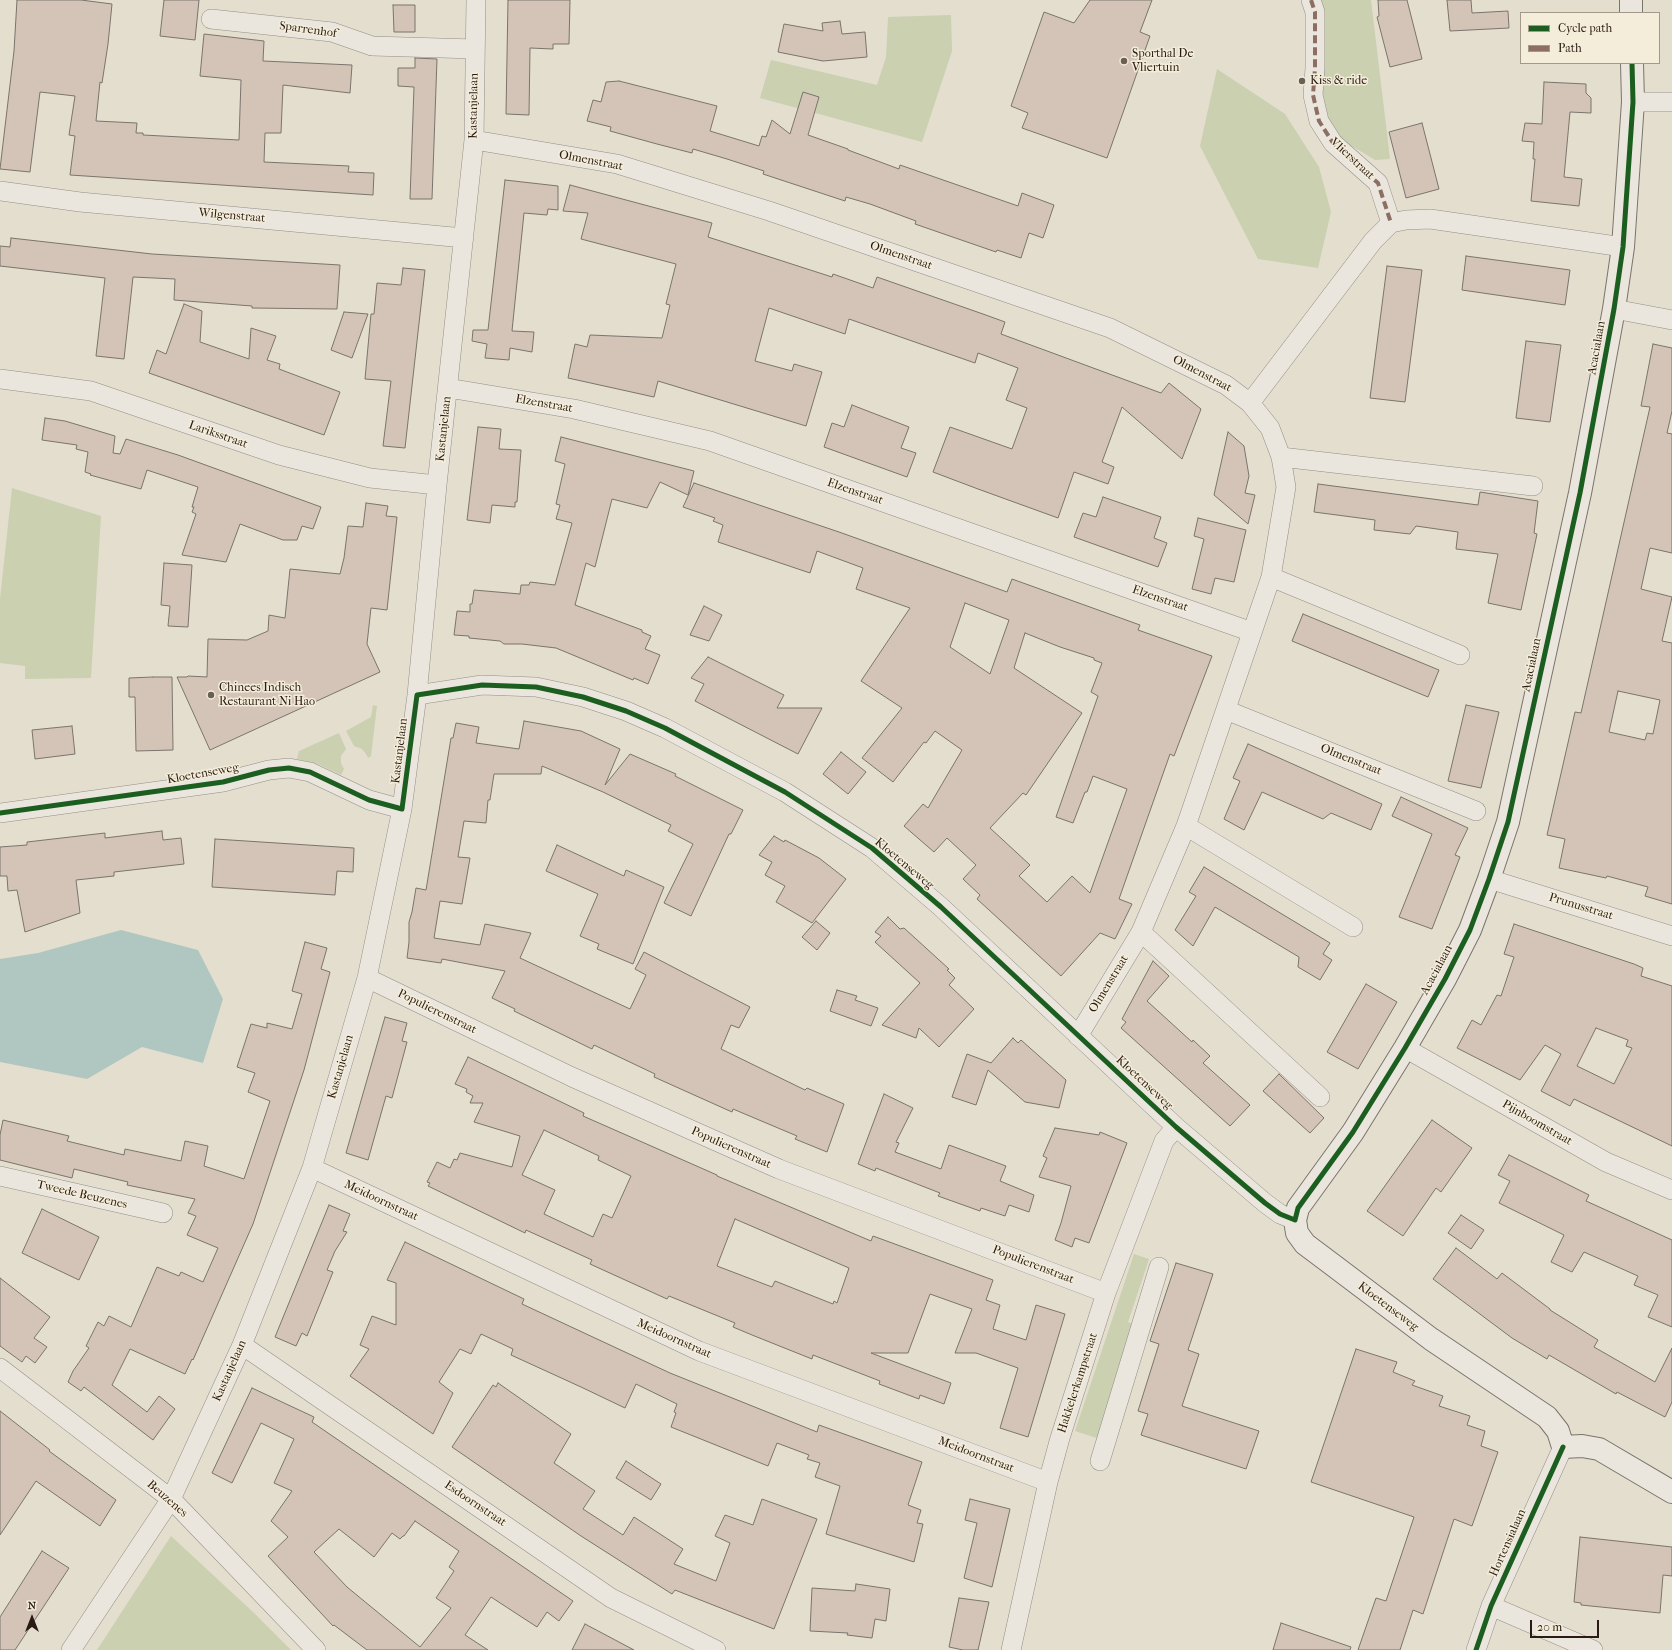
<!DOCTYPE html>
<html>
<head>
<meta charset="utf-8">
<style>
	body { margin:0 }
	#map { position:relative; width:1672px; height:1650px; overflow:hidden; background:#e4dece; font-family:"IM FELL French Canon",serif }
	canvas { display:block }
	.legend { position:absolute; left:1520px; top:12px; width:140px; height:52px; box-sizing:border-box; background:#f3edd9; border:1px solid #a3998a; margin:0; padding:5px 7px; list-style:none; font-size:12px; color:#2a1a14 }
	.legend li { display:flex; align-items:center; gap:8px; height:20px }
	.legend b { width:20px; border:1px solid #a3998a }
	.north { position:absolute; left:12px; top:1598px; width:40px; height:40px; -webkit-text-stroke:3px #f3edd9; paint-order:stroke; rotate:0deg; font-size:11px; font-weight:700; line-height:16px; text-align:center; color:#2a1a14 }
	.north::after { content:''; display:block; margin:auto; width:14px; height:18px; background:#2a1a14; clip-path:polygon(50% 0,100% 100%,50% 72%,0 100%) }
	.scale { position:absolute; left:1530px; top:1620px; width:69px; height:18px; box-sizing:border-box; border:2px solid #2a1a14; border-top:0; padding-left:5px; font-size:12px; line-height:14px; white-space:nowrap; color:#2a1a14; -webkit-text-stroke:3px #f3edd9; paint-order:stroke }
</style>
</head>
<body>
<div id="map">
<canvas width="1672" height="1650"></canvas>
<ul class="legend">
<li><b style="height:5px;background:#1b5e20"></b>Cycle path</li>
<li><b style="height:5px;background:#8d6e63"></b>Path</li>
</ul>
<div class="north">N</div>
<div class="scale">20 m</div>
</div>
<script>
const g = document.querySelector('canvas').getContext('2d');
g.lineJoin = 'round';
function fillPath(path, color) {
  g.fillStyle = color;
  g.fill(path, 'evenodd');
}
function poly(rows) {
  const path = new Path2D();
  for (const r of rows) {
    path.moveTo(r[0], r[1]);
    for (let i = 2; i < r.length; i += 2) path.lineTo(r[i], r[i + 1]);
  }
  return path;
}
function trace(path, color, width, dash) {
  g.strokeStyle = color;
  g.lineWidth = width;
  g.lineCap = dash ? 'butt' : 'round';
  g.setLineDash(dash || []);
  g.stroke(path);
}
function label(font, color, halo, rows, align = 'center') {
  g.font = font + ' "IM FELL French Canon",serif';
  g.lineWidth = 3;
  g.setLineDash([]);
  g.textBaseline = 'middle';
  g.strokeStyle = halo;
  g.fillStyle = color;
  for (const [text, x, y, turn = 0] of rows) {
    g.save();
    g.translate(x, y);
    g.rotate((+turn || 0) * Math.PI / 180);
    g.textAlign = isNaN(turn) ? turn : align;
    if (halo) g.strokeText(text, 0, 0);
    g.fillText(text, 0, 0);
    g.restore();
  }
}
const green = poly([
	[1317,0,1371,0,1390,159,1375,160,1340,139,1324,116,1318,95],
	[951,15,952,51,922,142,760,98,771,60,877,85,886,57,888,17],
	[1217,69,1285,114,1319,167,1331,212,1318,268,1258,259,1200,146],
	[12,488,101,516,91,678,25,679,25,666,0,663,0,599],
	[373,705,377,706,371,756,368,758,366,754,362,749,354,746,346,731,371,717],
	[339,733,346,749,341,756,341,763,344,769,341,775,318,764,297,759,299,751],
	[1134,1254,1149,1259,1128,1322,1138,1326,1100,1439,1075,1431],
	[171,1536,253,1612,291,1650,97,1650]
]);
const water = poly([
	[121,930,198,950,223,999,203,1063,142,1047,87,1079,0,1062,0,959,38,953]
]);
const building = poly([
	[17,0,81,0,112,4,108,44,102,83,100,82,96,121,137,123,136,133,143,133,143,135,239,140,241,80,200,76,204,34,264,41,263,61,352,65,350,93,283,85,281,133,265,133,264,162,349,166,348,172,374,173,373,195,70,175,75,136,69,135,75,96,40,92,30,172,0,169,14,51,17,0],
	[164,0,199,0,195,40,160,36,164,0],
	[508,0,570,0,569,44,553,44,553,49,530,48,529,115,506,114,508,0],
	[1090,0,1152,0,1140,32,1150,36,1107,158,1022,128,1028,113,1011,106,1044,12,1074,23,1090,0],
	[1378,0,1407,0,1422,59,1390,67,1377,17,1379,16,1378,0],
	[1447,0,1471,0,1472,13,1508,11,1509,28,1450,31,1447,0],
	[393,5,415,5,415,32,394,32,393,5],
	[840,21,842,34,865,32,867,57,823,61,778,52,784,24,823,31,822,23,840,21],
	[415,58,437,59,432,199,410,199,414,87,398,86,398,68,415,68,415,58],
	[619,81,717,106,710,131,759,146,762,136,766,137,772,120,790,134,803,92,819,97,808,135,848,149,848,150,899,169,900,165,1018,206,1022,193,1054,205,1043,238,1029,233,1021,258,997,250,996,252,915,224,916,221,870,204,846,197,845,201,763,174,764,171,727,159,693,149,692,153,657,144,610,131,611,127,587,121,593,100,601,102,606,82,619,81],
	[1544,82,1586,84,1586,93,1591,98,1591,113,1570,112,1564,177,1582,179,1579,206,1531,201,1535,159,1533,159,1534,142,1522,141,1525,123,1542,124,1544,82],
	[1422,123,1439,189,1406,198,1389,132,1422,123],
	[505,180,558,186,558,210,548,209,547,215,524,213,512,331,534,332,532,352,510,348,509,360,485,358,487,344,472,341,473,330,488,330,505,180],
	[570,185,712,223,708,237,832,277,833,274,873,288,877,277,983,314,1005,322,1001,334,1161,393,1169,383,1201,409,1182,459,1122,407,1102,462,1114,467,1108,484,1074,472,1058,518,978,489,933,472,950,427,1012,449,1027,408,1006,400,1018,368,978,353,975,363,849,319,845,334,769,308,755,361,792,371,794,364,822,372,806,426,658,381,654,397,568,378,575,344,587,347,590,335,662,338,670,305,666,304,676,264,581,239,588,213,563,211,570,185],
	[11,238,152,254,340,265,337,309,252,308,252,306,174,300,175,279,133,277,124,359,96,356,105,278,0,266,0,246,10,247,11,238],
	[1466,256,1570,270,1565,305,1462,290,1466,256],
	[1387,266,1422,270,1405,402,1370,398,1387,266],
	[403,268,425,270,405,448,383,446,391,381,365,379,371,314,374,314,377,283,401,285,403,268],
	[184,304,202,311,200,342,249,359,251,328,276,336,267,360,280,364,279,369,340,392,324,435,149,373,157,350,166,354,184,304],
	[344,312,368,314,352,358,331,350,344,312],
	[1526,341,1561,345,1550,422,1516,418,1526,341],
	[1653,344,1672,348,1672,411,1667,433,1672,434,1672,553,1650,548,1641,589,1672,597,1662,641,1672,643,1672,904,1645,896,1648,887,1607,876,1606,878,1559,868,1565,839,1547,835,1575,712,1581,713,1650,407,1641,406,1653,344],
	[1618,691,1660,700,1653,734,1647,733,1645,740,1609,732,1618,691],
	[852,405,909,427,901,448,916,453,907,477,824,447,832,423,844,427,852,405],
	[45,418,65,421,115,436,113,453,120,454,126,439,178,455,321,507,313,529,302,526,297,540,283,540,240,524,226,562,182,555,196,514,192,512,194,507,192,507,198,487,147,470,141,489,90,475,91,474,85,472,88,452,76,449,77,445,42,440,45,418],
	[478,427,501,429,499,449,521,450,517,502,515,502,515,507,492,505,490,523,467,520,478,427],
	[1228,432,1244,446,1249,476,1245,493,1255,495,1248,524,1214,495,1228,432],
	[561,437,694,471,688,495,660,482,647,508,612,499,595,567,586,563,575,605,642,630,642,632,651,636,645,649,660,655,648,684,634,678,633,680,556,648,522,644,504,644,500,641,469,638,469,636,454,635,457,611,470,612,470,604,472,604,474,590,520,594,521,585,529,585,530,582,555,585,572,523,556,519,560,505,556,504,565,464,555,461,561,437],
	[694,483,839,532,1007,592,1012,579,1140,625,1138,630,1212,656,1174,756,1170,754,1119,899,1132,904,1115,939,1100,933,1061,976,977,899,980,895,963,879,976,865,947,838,934,852,904,826,923,804,928,808,962,750,935,731,926,743,924,742,893,782,862,758,902,708,861,681,910,608,856,589,863,568,817,551,810,573,718,542,723,525,713,521,715,518,683,507,694,483],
	[965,603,1009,620,990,674,950,647,965,603],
	[1025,633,1060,647,1094,658,1094,660,1102,663,1091,692,1098,696,1056,817,1073,823,1085,792,1087,792,1093,776,1127,789,1090,893,1072,876,1047,902,1019,876,1030,865,990,828,1023,793,1026,795,1082,713,1014,668,1025,633],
	[1318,484,1478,505,1480,492,1538,501,1534,533,1537,534,1521,610,1488,603,1498,554,1456,549,1458,532,1416,526,1410,534,1374,530,1375,520,1314,512,1318,484],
	[1103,497,1161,517,1154,538,1167,543,1158,567,1074,537,1083,513,1096,517,1103,497],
	[366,503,388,506,386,516,397,517,387,610,371,608,367,644,380,672,210,750,177,677,187,677,188,676,207,677,208,639,247,640,268,631,269,615,285,618,290,569,340,574,344,558,348,526,363,527,366,503],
	[1198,518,1246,530,1234,582,1215,578,1211,594,1192,589,1204,539,1194,536,1198,518],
	[164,563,192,565,188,627,168,626,170,606,161,605,164,563],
	[704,606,722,615,709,641,690,635,704,606],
	[1303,614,1439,670,1428,697,1292,641,1303,614],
	[708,657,784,695,777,708,822,708,798,754,695,701,704,684,691,678,708,657],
	[153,677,172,677,173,750,136,751,135,697,129,697,129,678,153,677],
	[1466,705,1499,712,1481,788,1448,781,1466,705],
	[524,721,581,731,620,749,605,785,630,754,676,774,675,776,743,810,731,834,729,834,691,916,664,903,693,844,668,831,671,825,603,792,542,766,541,774,494,774,490,800,488,800,486,823,464,821,458,857,470,858,462,904,440,901,434,938,480,945,485,924,531,933,520,958,630,1009,646,975,635,969,644,952,750,1007,739,1028,731,1025,721,1049,805,1090,807,1088,844,1104,827,1152,795,1139,797,1136,733,1109,732,1112,654,1077,655,1074,594,1045,592,1049,514,1011,515,1009,492,998,505,971,442,959,441,963,407,958,409,942,409,922,412,912,416,888,426,890,451,738,453,738,456,723,479,727,476,743,519,749,524,721],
	[72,726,75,754,35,759,32,730,72,726],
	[1248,744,1382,804,1371,830,1331,813,1323,819,1262,792,1244,830,1224,819,1240,781,1233,778,1248,744],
	[841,752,866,772,848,794,823,774,841,752],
	[1401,797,1468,828,1455,855,1460,857,1432,929,1399,917,1432,834,1392,816,1401,797],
	[162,831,163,840,181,838,184,864,114,872,114,876,76,880,80,913,25,932,17,890,8,891,7,876,0,876,0,847,27,845,27,842,105,833,105,838,162,831],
	[774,836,784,842,785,840,819,858,846,879,812,923,776,902,785,886,765,875,772,862,759,855,774,836],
	[215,839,354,848,353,872,337,871,335,895,212,887,215,839],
	[557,845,624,876,626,870,664,887,633,964,597,949,599,944,580,936,598,894,546,871,557,845],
	[1204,867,1330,943,1323,954,1332,960,1320,980,1298,967,1299,957,1215,907,1193,946,1175,930,1196,896,1189,892,1204,867],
	[888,917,900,929,904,928,949,969,947,970,955,978,949,985,974,1009,939,1047,919,1028,916,1038,882,1025,920,983,875,942,881,936,875,932,888,917],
	[816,921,830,933,817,950,802,937,816,921],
	[1514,924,1634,964,1643,968,1641,976,1672,986,1672,1146,1574,1099,1570,1106,1541,1091,1561,1054,1545,1045,1520,1080,1457,1048,1472,1020,1481,1025,1497,995,1501,996,1514,957,1504,954,1514,924],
	[1596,1028,1628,1040,1626,1046,1632,1048,1614,1084,1577,1066,1596,1028],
	[305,942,327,948,321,969,330,972,304,1070,253,1224,212,1317,193,1360,192,1359,185,1374,130,1349,112,1385,147,1412,159,1396,175,1409,153,1440,84,1387,81,1391,68,1382,73,1371,89,1348,86,1346,98,1322,104,1326,109,1316,131,1327,157,1267,179,1276,181,1272,203,1282,218,1248,187,1235,196,1216,188,1213,195,1199,127,1185,128,1182,74,1169,72,1178,0,1160,0,1135,3,1120,69,1136,67,1141,124,1155,125,1149,181,1161,185,1141,208,1146,204,1166,244,1179,270,1101,248,1092,255,1073,237,1067,251,1024,267,1028,267,1023,292,1029,302,994,292,991,305,942],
	[1153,961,1169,976,1147,1001,1192,1042,1193,1040,1210,1056,1203,1063,1250,1105,1230,1126,1121,1028,1126,1022,1122,1019,1153,961],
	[1366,984,1397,1002,1358,1069,1327,1052,1366,984],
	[837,990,857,996,855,1000,878,1008,871,1026,830,1011,837,990],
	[385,1017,407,1023,402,1041,407,1042,392,1098,386,1096,368,1160,346,1153,385,1017],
	[1013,1038,1018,1043,1021,1040,1066,1080,1059,1108,1025,1102,988,1070,976,1105,952,1097,967,1054,991,1063,1013,1038],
	[468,1057,584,1113,583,1116,717,1175,717,1176,871,1241,873,1236,993,1280,986,1300,1000,1305,993,1329,1026,1340,1036,1305,1065,1314,1028,1437,1000,1428,1018,1368,976,1353,955,1353,972,1309,930,1294,908,1353,871,1353,951,1383,944,1404,920,1395,919,1399,879,1384,880,1381,813,1355,812,1359,752,1335,733,1327,735,1323,669,1296,667,1299,590,1264,592,1260,526,1230,525,1233,428,1186,430,1183,427,1182,437,1162,450,1168,454,1159,457,1160,460,1153,512,1167,520,1136,474,1122,483,1103,470,1103,473,1096,466,1092,467,1089,455,1084,468,1057],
	[544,1130,599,1156,598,1160,631,1176,612,1218,603,1214,593,1237,544,1214,555,1190,522,1175,544,1130],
	[735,1219,849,1268,837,1303,834,1301,833,1304,775,1281,772,1287,717,1266,735,1219],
	[1279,1074,1324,1118,1310,1133,1263,1091,1279,1074],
	[884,1094,913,1108,896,1142,899,1143,895,1152,941,1169,949,1145,1006,1166,1000,1181,1034,1195,1029,1212,1009,1205,1005,1216,981,1208,980,1211,938,1196,940,1193,876,1168,875,1171,858,1164,884,1094],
	[1432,1120,1472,1148,1441,1192,1436,1188,1403,1236,1367,1211,1432,1120],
	[1055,1128,1099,1135,1100,1132,1127,1143,1089,1243,1075,1238,1072,1247,1055,1240,1061,1223,1071,1186,1039,1177,1047,1158,1043,1156,1055,1128],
	[1509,1155,1589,1195,1586,1201,1672,1240,1672,1327,1648,1317,1658,1295,1634,1285,1638,1276,1584,1252,1572,1272,1551,1262,1564,1235,1499,1203,1510,1181,1498,1175,1509,1155],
	[329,1205,350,1214,343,1231,347,1232,335,1251,327,1270,333,1272,307,1336,302,1333,296,1346,275,1337,329,1205],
	[42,1209,99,1237,79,1280,22,1253,42,1209],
	[1461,1215,1484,1230,1471,1249,1448,1233,1461,1215],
	[405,1242,524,1299,522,1304,670,1373,817,1432,819,1425,922,1462,908,1505,921,1510,917,1523,923,1524,914,1562,826,1534,840,1486,815,1477,820,1463,807,1459,809,1455,777,1443,768,1466,671,1427,676,1413,674,1412,677,1404,636,1384,625,1408,581,1387,511,1355,513,1349,481,1334,471,1354,460,1349,439,1382,453,1393,433,1434,350,1376,369,1349,360,1345,372,1316,396,1325,396,1283,387,1280,405,1242],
	[1456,1248,1497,1279,1502,1273,1550,1309,1550,1310,1598,1340,1594,1347,1655,1382,1672,1348,1672,1402,1665,1417,1617,1392,1616,1394,1549,1355,1547,1359,1512,1338,1433,1279,1456,1248],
	[1176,1263,1213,1274,1188,1350,1199,1354,1182,1406,1259,1431,1246,1469,1141,1435,1148,1414,1138,1411,1159,1344,1150,1341,1176,1263],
	[0,1278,50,1317,34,1338,47,1347,35,1363,26,1356,22,1362,0,1346,0,1278],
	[1356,1349,1397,1362,1393,1372,1415,1381,1412,1385,1443,1396,1439,1406,1470,1416,1467,1425,1485,1431,1481,1446,1498,1452,1472,1526,1454,1519,1423,1614,1413,1610,1400,1650,1358,1650,1376,1598,1386,1601,1414,1517,1311,1482,1356,1349],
	[498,1383,571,1434,554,1463,595,1491,583,1509,623,1535,634,1517,683,1549,674,1564,716,1581,730,1543,715,1536,725,1515,753,1525,762,1499,817,1519,774,1629,675,1590,672,1594,581,1536,452,1447,493,1385,496,1387,498,1383],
	[252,1388,314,1417,312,1422,573,1601,559,1621,547,1612,537,1627,491,1597,465,1635,488,1650,367,1650,334,1625,333,1626,268,1556,288,1537,271,1521,292,1491,274,1483,294,1439,261,1423,232,1483,212,1473,252,1388],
	[415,1521,459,1551,449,1567,454,1571,436,1598,451,1608,420,1647,347,1587,314,1552,339,1529,374,1557,392,1533,400,1539,403,1536,404,1536,415,1521],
	[0,1411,50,1450,49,1451,116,1500,100,1526,36,1481,0,1535,0,1411],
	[626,1461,661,1484,651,1500,616,1478,626,1461],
	[970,1499,1010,1509,992,1587,964,1578,977,1523,965,1520,970,1499],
	[1580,1537,1672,1547,1672,1576,1663,1575,1660,1613,1581,1605,1581,1603,1574,1602,1580,1537],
	[42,1551,69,1568,15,1650,0,1650,0,1617,42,1551],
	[856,1584,890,1589,886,1621,875,1619,872,1638,847,1635,848,1633,810,1631,812,1588,855,1591,856,1584],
	[959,1598,989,1602,978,1650,963,1650,949,1647,959,1598],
	[1281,1623,1351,1647,1350,1650,1273,1650,1281,1623],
	[585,1624,634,1650,572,1650,585,1624]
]);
const street = poly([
	[1311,0,1315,12,1315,68,1313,95,1319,121,1333,143,1378,183,1391,223],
	[211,19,332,32,372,46,475,49],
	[1633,102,1672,102],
	[474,140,617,164,769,211,1110,328,1226,385,1250,403,1270,428,1281,457,1286,487,1271,577,1186,826,1141,932,1078,1036],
	[0,191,80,202,464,238],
	[1614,309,1672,320],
	[0,379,91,391,279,455,370,478,437,485],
	[448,388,574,409,710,441,1252,632],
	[1250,403,1373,241,1391,223,1406,220,1430,219,1623,247],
	[1281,457,1533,486],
	[1271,577,1460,655],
	[417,695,482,685,536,687,583,697,626,711,665,728,785,792,872,848,941,907,1176,1127,1265,1203,1280,1214,1295,1220],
	[1226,710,1476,811],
	[0,813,223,782,269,770,289,768,310,772,369,800,402,809],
	[1186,826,1353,927],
	[1489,879,1672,936],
	[1141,932,1320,1097],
	[367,978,572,1077,779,1169,1106,1293],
	[1405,1048,1606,1162,1672,1190],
	[312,1168,699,1351,1048,1482],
	[0,1176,163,1213],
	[242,1345,611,1598,716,1650],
	[0,1368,171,1499,316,1650],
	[1100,1461,1159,1267],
	[1491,1606,1593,1650],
	[71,1650,171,1499,242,1345,312,1168,367,978,402,809,417,695,437,485,474,140,476,0],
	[1011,1650,1048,1482,1060,1438,1106,1293,1164,1141,1176,1127],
	[1476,1650,1491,1606,1563,1447]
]);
const secondary = poly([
	[1631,0,1631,13],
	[1632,63,1633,102,1623,247,1614,309,1580,493,1508,822,1489,879,1470,930,1445,979,1405,1048,1353,1132,1298,1208,1295,1220,1297,1233,1305,1244,1329,1262,1431,1339,1547,1417,1558,1431,1563,1447,1582,1446,1599,1449,1672,1492]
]);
const quiet = poly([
	[1311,0,1315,12,1315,68,1313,95,1319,121,1333,143,1378,183,1391,223]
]);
const cycleway = poly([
	[0,813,223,782,269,770,289,768,310,772,369,800,402,809,417,695,482,685,536,687,583,697,626,711,665,728,785,792,872,848,941,907,1176,1127,1265,1203,1280,1214,1295,1220,1298,1208,1353,1132,1405,1048,1445,979,1470,930,1489,879,1508,822,1580,493,1614,309,1623,247,1633,102,1632,63],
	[1476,1650,1491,1606,1563,1447]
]);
const markers = [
	[1124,61,4,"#6b5f55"],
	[1302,81,4,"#6b5f55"],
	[211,695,4,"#6b5f55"]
];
const streetNames = [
	["Sparrenhof",308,30,8],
	["Kastanjelaan",474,106,-89],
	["Vlierstraat",1352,159,43],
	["Olmenstraat",591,161,11],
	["Wilgenstraat",232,216,5],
	["Olmenstraat",901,256,19],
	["Acacialaan",1597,348,-80],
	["Olmenstraat",1202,374,28],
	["Elzenstraat",544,404,10],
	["Kastanjelaan",444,429,-84],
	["Lariksstraat",218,435,19],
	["Elzenstraat",855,492,19],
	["Elzenstraat",1160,599,19],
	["Acacialaan",1532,665,-78],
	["Kastanjelaan",400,751,-83],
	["Olmenstraat",1351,760,22],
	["Kloetenseweg",203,774,-10],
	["Kloetenseweg",904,864,40],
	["Prunusstraat",1581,907,17],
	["Acacialaan",1437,970,-62],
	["Olmenstraat",1109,984,-59],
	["Populierenstraat",437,1012,26],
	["Kastanjelaan",341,1067,-74],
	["Kloetenseweg",1144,1083,43],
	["Pijnboomstraat",1537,1123,30],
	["Populierenstraat",731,1148,24],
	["Tweede Beuzenes",82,1195,13],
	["Meidoornstraat",381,1201,25],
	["Populierenstraat",1033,1265,21],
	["Kloetenseweg",1388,1307,37],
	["Meidoornstraat",674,1339,24],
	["Kastanjelaan",230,1371,-66],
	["Hakkelerkampstraat",1078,1383,-72],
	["Meidoornstraat",976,1455,21],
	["Beuzenes",167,1499,41],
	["Esdoornstraat",475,1504,34],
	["Hortensialaan",1508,1543,-66]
];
const poiNames = [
	["Sporthal De",1132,54],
	["Vliertuin",1132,68],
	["Kiss & ride",1310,81],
	["Chinees Indisch",219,688],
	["Restaurant Ni Hao",219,702]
];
fillPath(green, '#cad0b0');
fillPath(water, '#b0c7c1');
fillPath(building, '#d4c4b7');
trace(building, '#7a746c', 1);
trace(street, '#948e85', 20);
trace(secondary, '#7a746c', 24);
trace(street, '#eae6de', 19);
trace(secondary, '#eae6de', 22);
trace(quiet, '#8d6e63', 4, [8, 4]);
trace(cycleway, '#1b5e20', 5);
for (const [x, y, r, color] of markers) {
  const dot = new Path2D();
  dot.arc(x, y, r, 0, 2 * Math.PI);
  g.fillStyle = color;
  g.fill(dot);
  trace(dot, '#f3edd9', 1.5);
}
label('12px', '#2a1a14', '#f3edd9', streetNames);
label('12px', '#2a1a14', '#f3edd9', poiNames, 'left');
</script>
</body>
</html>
